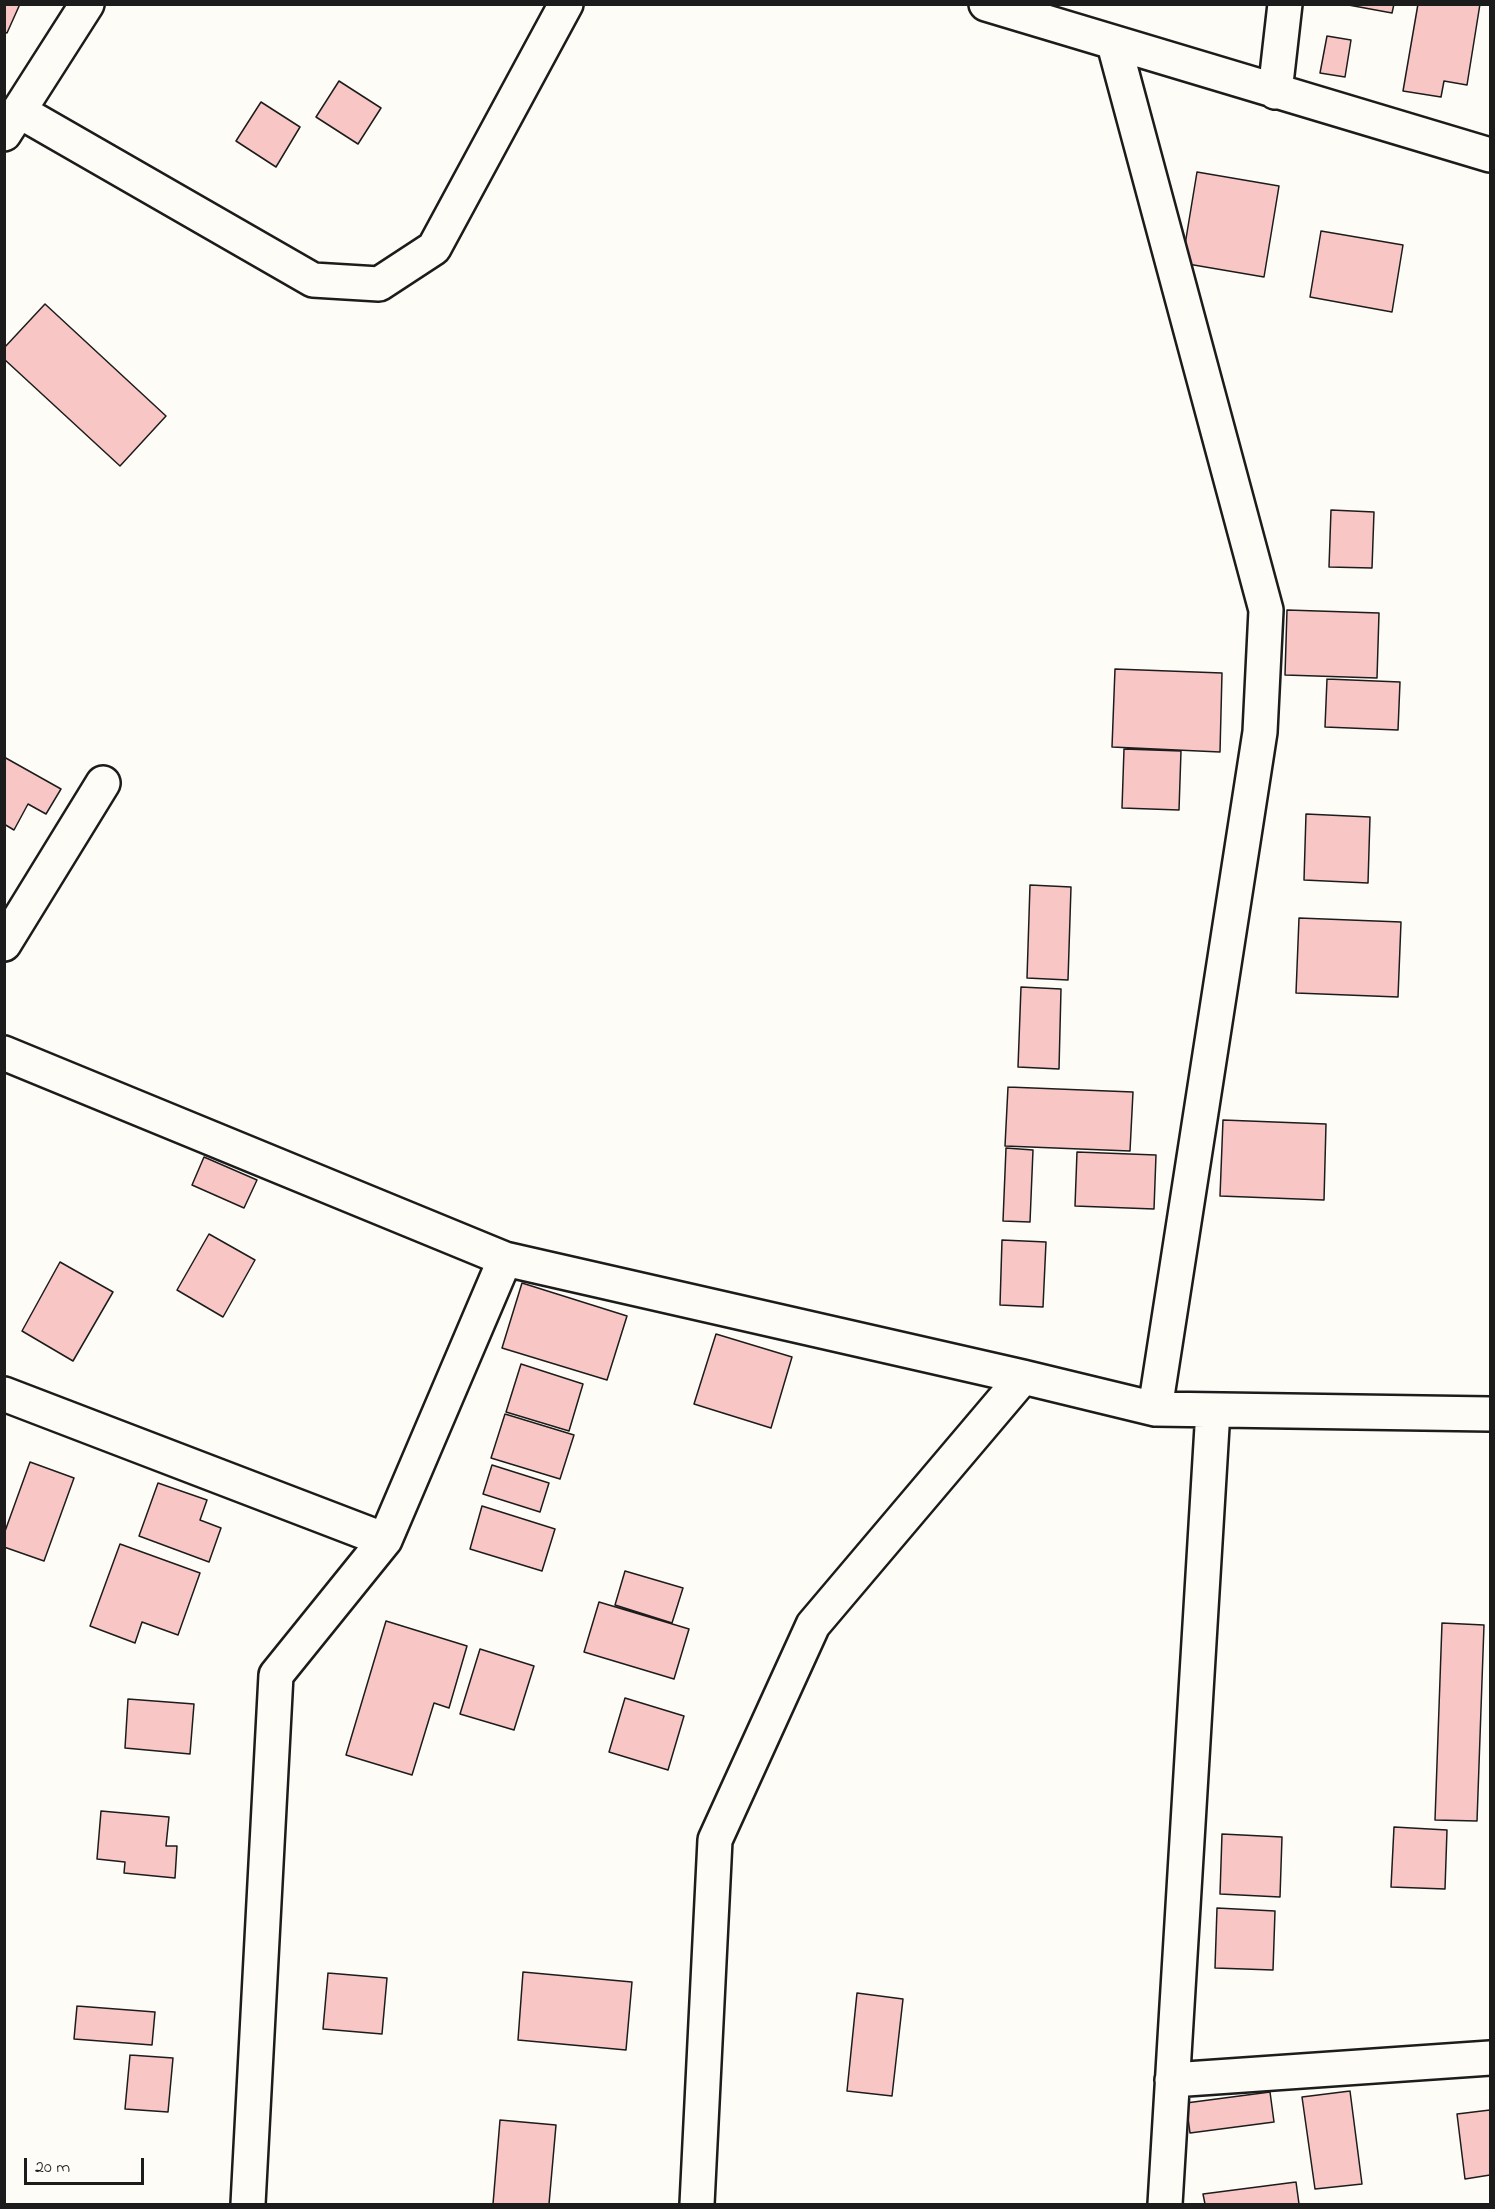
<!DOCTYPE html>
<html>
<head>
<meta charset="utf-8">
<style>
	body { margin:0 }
	#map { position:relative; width:1495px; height:2209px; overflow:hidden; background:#fdfcf7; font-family:"Indie Flower",sans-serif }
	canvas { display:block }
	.frame { position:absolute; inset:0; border:6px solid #1c1c1c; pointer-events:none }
	.scale { position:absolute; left:24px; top:2158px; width:120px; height:27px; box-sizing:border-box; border:3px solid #1c1c1c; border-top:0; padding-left:8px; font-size:18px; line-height:21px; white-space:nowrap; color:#1c1c1c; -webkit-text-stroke:4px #fdfcf7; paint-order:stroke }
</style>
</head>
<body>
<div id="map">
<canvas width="1495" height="2209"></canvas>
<div class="frame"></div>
<div class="scale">20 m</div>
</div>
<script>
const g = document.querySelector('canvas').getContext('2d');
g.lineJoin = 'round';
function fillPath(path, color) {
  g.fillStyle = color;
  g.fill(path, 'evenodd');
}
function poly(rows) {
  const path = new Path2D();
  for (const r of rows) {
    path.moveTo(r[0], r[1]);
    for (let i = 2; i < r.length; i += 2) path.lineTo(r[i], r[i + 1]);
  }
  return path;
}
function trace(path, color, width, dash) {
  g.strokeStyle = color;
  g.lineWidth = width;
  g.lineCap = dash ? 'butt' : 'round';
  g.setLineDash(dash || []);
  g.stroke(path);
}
const building = poly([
	[4,4,20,4,7,33,4,32,4,4],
	[1343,4,1394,4,1392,13,1343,4],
	[1418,4,1480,4,1467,85,1444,81,1441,97,1403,91,1418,4],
	[1327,36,1351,40,1345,77,1320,73,1327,36],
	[339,81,381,108,358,144,316,117,339,81],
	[261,102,300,127,276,167,236,141,261,102],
	[1197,172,1279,186,1264,277,1182,263,1197,172],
	[1321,231,1403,245,1392,312,1310,297,1321,231],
	[45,304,166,416,120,466,4,359,4,348,45,304],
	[1331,510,1374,512,1372,568,1329,567,1331,510],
	[1287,610,1379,613,1377,678,1285,675,1287,610],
	[1115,669,1222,673,1220,752,1112,747,1115,669],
	[1327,679,1400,682,1398,730,1325,727,1327,679],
	[1124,749,1181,751,1179,810,1122,808,1124,749],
	[4,757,61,789,46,814,28,804,14,830,4,824,4,757],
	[1306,814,1370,817,1368,883,1304,880,1306,814],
	[1030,885,1071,887,1068,980,1027,978,1030,885],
	[1299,918,1401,922,1398,997,1296,993,1299,918],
	[1021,987,1061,989,1059,1069,1018,1067,1021,987],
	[1008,1087,1133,1092,1130,1151,1005,1146,1008,1087],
	[1223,1120,1326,1124,1324,1200,1220,1196,1223,1120],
	[1006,1148,1033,1150,1030,1222,1003,1221,1006,1148],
	[1077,1152,1156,1155,1154,1209,1075,1206,1077,1152],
	[204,1157,257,1180,244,1208,192,1185,204,1157],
	[209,1234,255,1260,223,1317,177,1290,209,1234],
	[1002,1240,1046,1242,1043,1307,1000,1305,1002,1240],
	[60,1262,113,1292,73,1361,22,1331,60,1262],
	[522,1283,627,1316,607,1380,502,1348,522,1283],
	[716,1334,792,1357,771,1428,694,1404,716,1334],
	[521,1364,583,1384,569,1431,506,1412,521,1364],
	[505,1414,574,1435,560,1479,491,1458,505,1414],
	[30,1462,74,1478,44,1561,4,1547,4,1534,30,1462],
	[492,1465,549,1483,540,1512,483,1494,492,1465],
	[158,1483,207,1500,200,1520,221,1528,209,1562,139,1536,158,1483],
	[482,1506,555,1529,542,1571,470,1549,482,1506],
	[120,1544,200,1573,178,1635,142,1622,135,1643,90,1626,120,1544],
	[625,1571,683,1588,672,1623,615,1605,625,1571],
	[599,1602,689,1629,674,1679,584,1652,599,1602],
	[386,1621,467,1646,449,1708,434,1703,412,1775,346,1755,386,1621],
	[1442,1623,1484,1625,1477,1821,1435,1820,1442,1623],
	[480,1649,534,1666,514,1730,460,1714,480,1649],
	[625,1698,684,1716,668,1770,609,1752,625,1698],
	[128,1699,194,1704,190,1754,125,1748,128,1699],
	[101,1811,169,1817,166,1846,177,1846,175,1878,124,1873,125,1862,97,1859,101,1811],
	[1394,1827,1447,1830,1445,1889,1391,1887,1394,1827],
	[1222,1834,1282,1837,1280,1897,1220,1894,1222,1834],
	[1217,1908,1275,1911,1273,1970,1215,1968,1217,1908],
	[523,1972,632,1982,626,2050,518,2040,523,1972],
	[328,1973,387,1978,382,2034,323,2029,328,1973],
	[857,1993,903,1999,892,2096,847,2091,857,1993],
	[77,2006,155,2012,152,2045,74,2039,77,2006],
	[130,2055,173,2058,168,2112,125,2109,130,2055],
	[1350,2091,1362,2184,1315,2189,1302,2097,1350,2091],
	[1270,2092,1274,2122,1190,2133,1186,2103,1270,2092],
	[1490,2110,1490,2175,1465,2179,1457,2114,1490,2110],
	[500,2120,556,2125,549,2204,493,2204,500,2120],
	[1296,2182,1299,2204,1205,2204,1203,2194,1296,2182]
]);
const minor = poly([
	[986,4,1490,155],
	[1114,44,1266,610,1260,732,1155,1409],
	[1275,92,1285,4],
	[19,111,313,280,379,284,434,248,566,4],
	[4,134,87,4],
	[4,944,103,783],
	[4,1053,505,1259,1023,1377,1155,1409,1490,1414],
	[4,1394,385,1540],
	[1172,2080,1490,2058],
	[248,2204,276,1675,385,1540,505,1259],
	[697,2204,715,1840,813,1625,1023,1377],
	[1165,2204,1213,1410]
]);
fillPath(building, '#f8c7c5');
trace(building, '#1c1c1c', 1.5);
trace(minor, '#1c1c1c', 38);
trace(minor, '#fdfcf7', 33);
</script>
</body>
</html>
